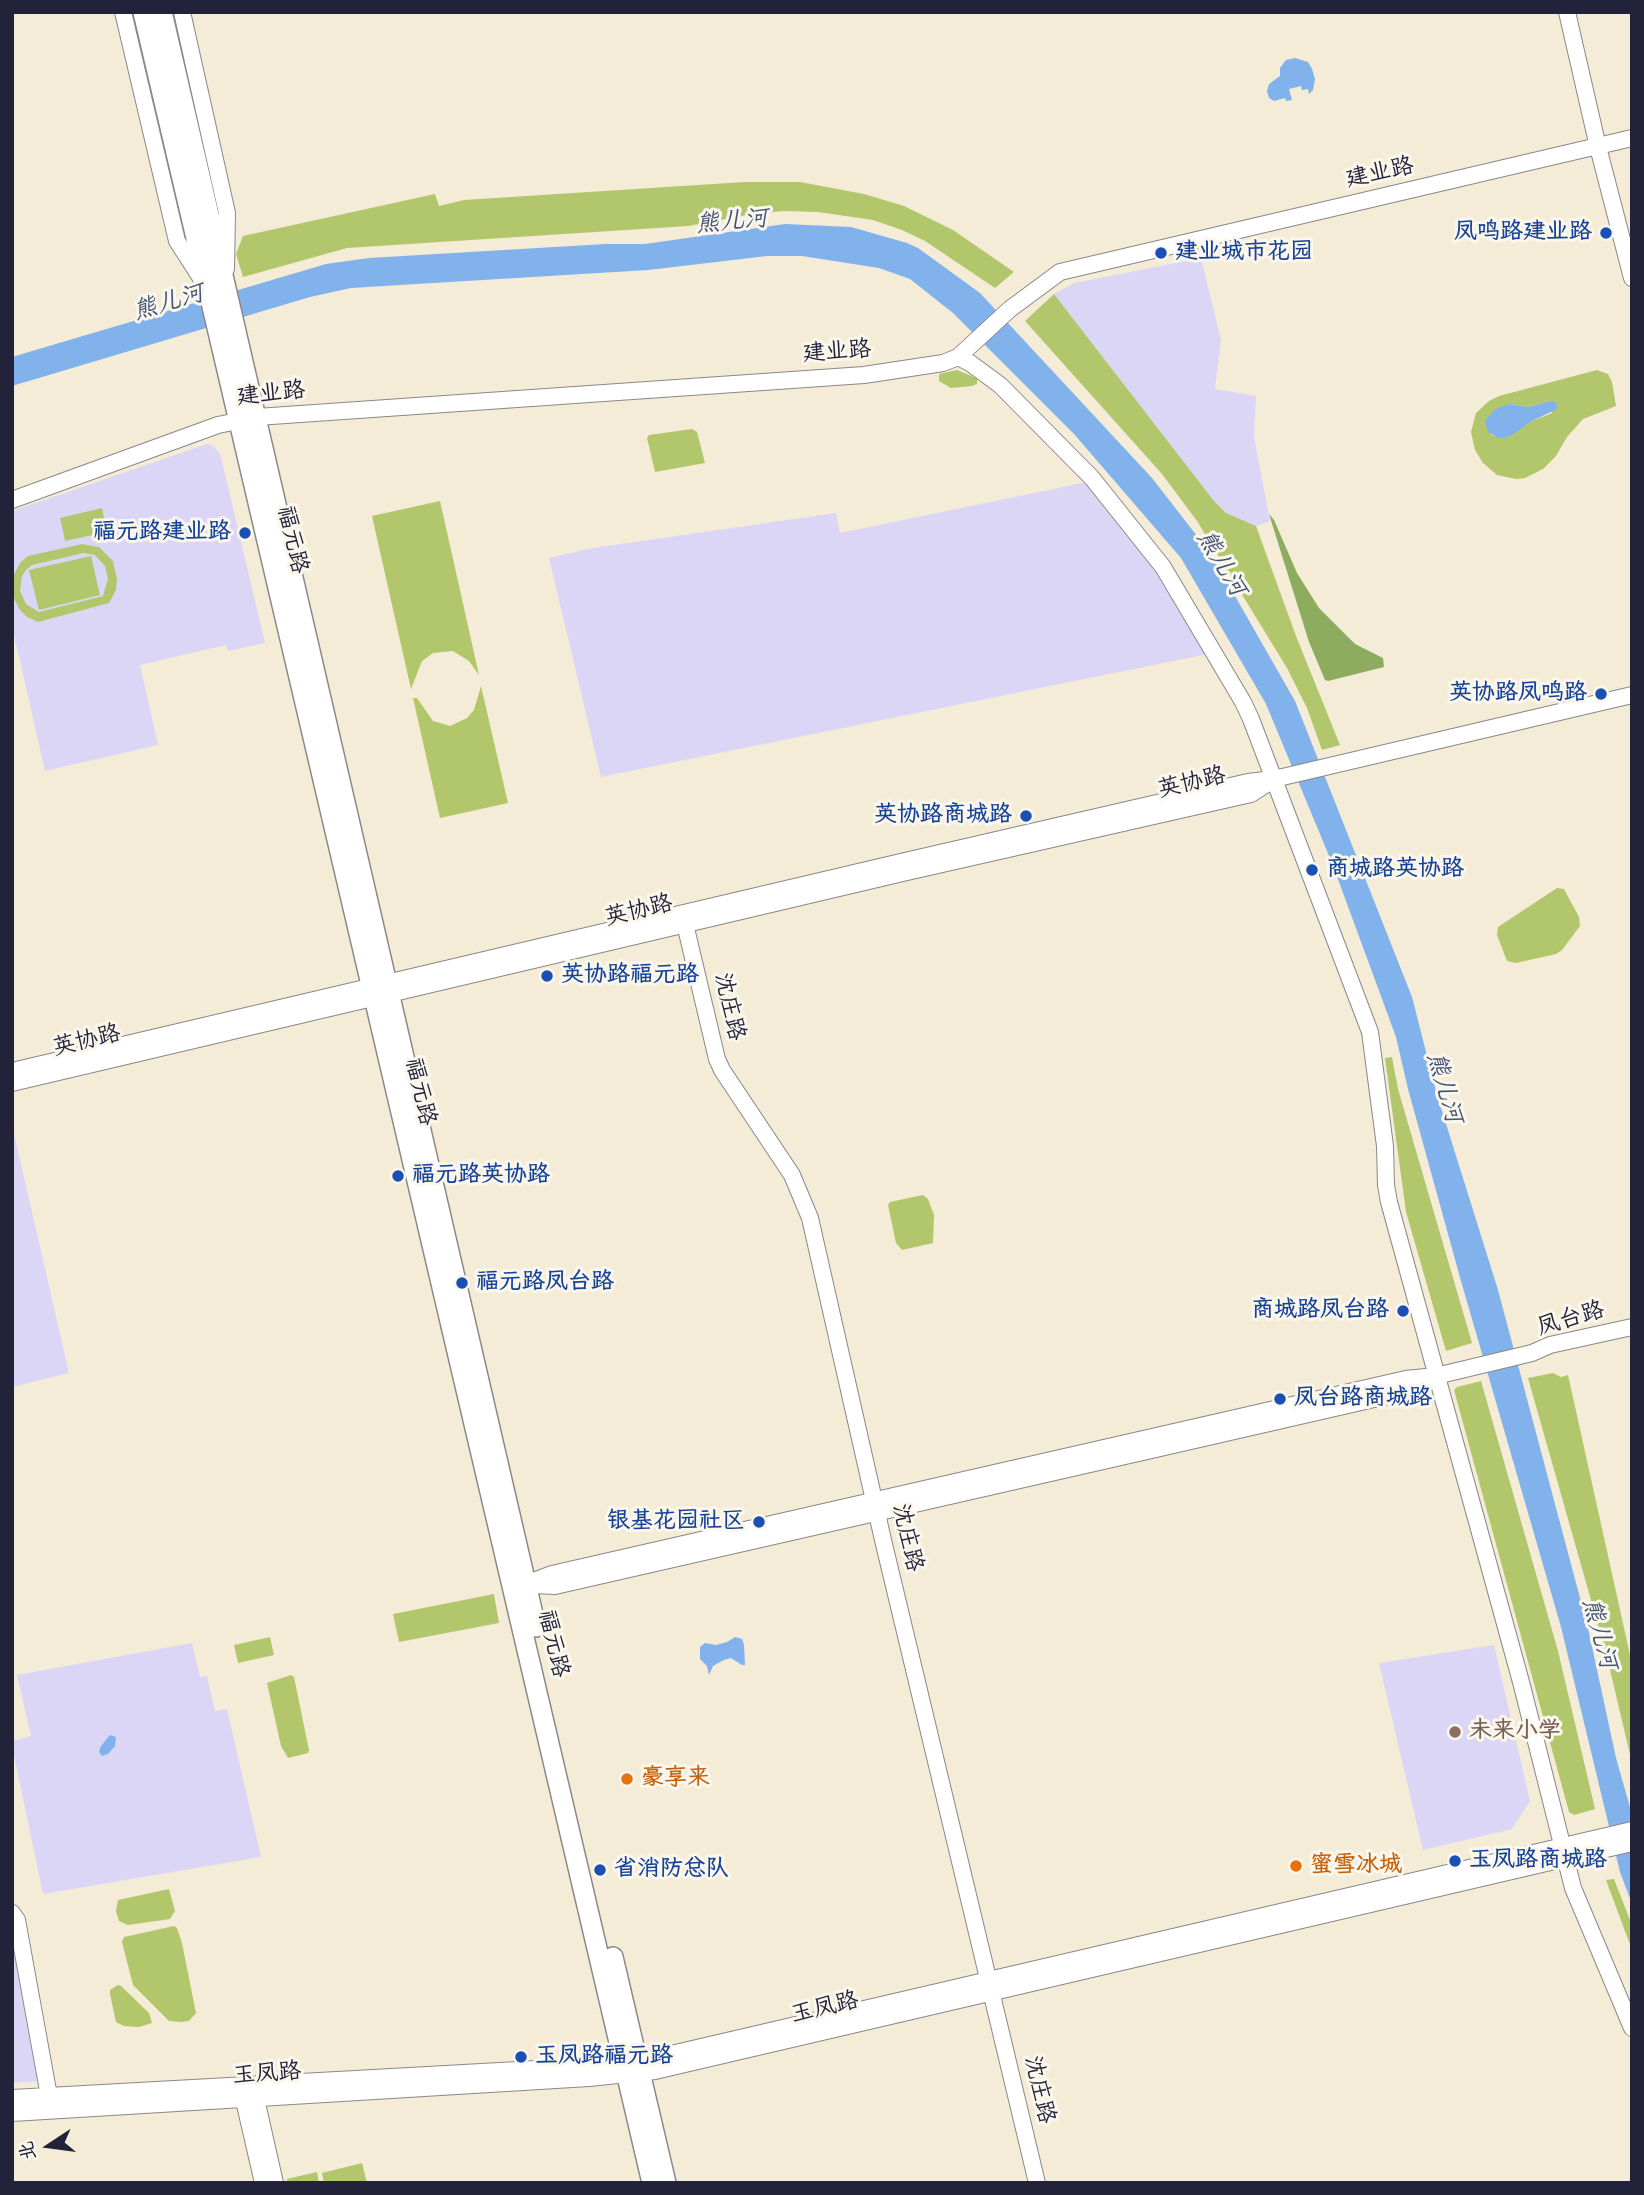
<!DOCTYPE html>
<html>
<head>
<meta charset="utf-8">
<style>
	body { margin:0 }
	#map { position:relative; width:1644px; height:2195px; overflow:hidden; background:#f4ecd6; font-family:Mynerve,"LXGW WenKai TC",sans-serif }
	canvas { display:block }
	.frame { position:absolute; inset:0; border:14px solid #22223b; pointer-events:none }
	.north { position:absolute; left:14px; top:2111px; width:70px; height:70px; -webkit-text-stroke:5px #fbf7ec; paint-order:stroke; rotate:257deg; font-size:19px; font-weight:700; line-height:28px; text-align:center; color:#22223b }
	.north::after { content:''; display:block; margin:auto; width:24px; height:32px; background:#22223b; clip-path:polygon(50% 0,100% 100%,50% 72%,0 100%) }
</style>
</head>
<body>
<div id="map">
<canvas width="1644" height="2195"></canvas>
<div class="frame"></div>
<div class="north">北</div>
</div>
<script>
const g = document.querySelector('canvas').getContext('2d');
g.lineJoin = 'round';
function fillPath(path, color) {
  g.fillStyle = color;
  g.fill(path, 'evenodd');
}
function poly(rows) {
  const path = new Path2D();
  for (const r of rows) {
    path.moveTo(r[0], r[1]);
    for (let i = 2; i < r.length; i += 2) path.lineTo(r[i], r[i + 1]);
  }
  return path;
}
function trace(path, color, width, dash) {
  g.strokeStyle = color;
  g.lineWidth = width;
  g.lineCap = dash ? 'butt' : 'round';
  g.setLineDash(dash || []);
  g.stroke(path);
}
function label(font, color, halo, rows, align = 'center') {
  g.font = font + ' Mynerve,"LXGW WenKai TC",sans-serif';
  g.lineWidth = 6;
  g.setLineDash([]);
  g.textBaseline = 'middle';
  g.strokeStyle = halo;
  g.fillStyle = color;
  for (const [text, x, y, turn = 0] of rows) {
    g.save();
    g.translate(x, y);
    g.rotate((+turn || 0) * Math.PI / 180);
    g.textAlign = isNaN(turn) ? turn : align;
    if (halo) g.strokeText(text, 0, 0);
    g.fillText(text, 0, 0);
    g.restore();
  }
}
const built = poly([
	[1201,258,1221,340,1215,389,1256,396,1254,437,1270,521,1256,526,1226,513,1214,501,1054,294,1074,283],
	[207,444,213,446,220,453,265,643,228,651,226,645,140,665,158,745,45,771,12,626,12,511],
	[1087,482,1139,544,1208,654,601,777,549,558,593,548,836,513,840,533],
	[12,1125,69,1373,12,1387],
	[192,1643,200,1677,207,1676,215,1711,227,1709,261,1857,43,1894,12,1746,12,1741,31,1736,17,1675],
	[1494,1645,1530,1801,1512,1829,1423,1850,1379,1663],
	[12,1919,41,2081,12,2083]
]);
const green = poly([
	[745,182,800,182,864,194,904,206,953,230,1014,272,995,288,925,241,902,230,873,220,818,212,783,211,753,214,688,226,347,248,243,277,236,254,243,236,435,194,439,206,464,200],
	[1054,294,1214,501,1226,513,1256,526,1296,636,1340,745,1322,750,1307,708,1287,668,1197,521,1162,474,1025,321],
	[957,370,974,377,977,379,977,384,972,386,951,388,939,381,939,374],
	[1597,370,1608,374,1612,382,1616,406,1583,419,1567,437,1556,456,1543,469,1525,478,1516,479,1497,475,1483,463,1475,450,1471,432,1476,413,1489,401,1499,396],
	[1550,401,1552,413,1530,422,1505,438,1491,435,1510,404,1529,407],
	[692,429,697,432,705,463,655,472,647,438,649,435],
	[440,501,479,675,469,661,453,651,433,653,422,661,411,689,372,516],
	[102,508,107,532,65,541,60,518],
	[82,544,99,547,113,561,117,579,116,590,109,603,38,622,27,617,20,610,12,595,12,578,20,563,28,556],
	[84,553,95,555,105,566,108,579,103,596,39,612,26,604,20,591,22,576,26,570,32,565],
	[91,556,100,595,39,610,29,570],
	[481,686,508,803,440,818,413,698,417,698,433,721,450,726,467,718,474,710],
	[1557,888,1564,889,1579,917,1580,926,1562,950,1556,954,1516,963,1507,961,1497,935,1498,927],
	[1392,1057,1398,1089,1472,1343,1446,1351,1406,1212,1385,1058],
	[923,1195,928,1199,934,1215,933,1243,902,1250,896,1243,888,1205,890,1202],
	[1553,1373,1561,1377,1568,1375,1632,1664,1632,1763,1606,1653,1528,1378],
	[1481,1381,1558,1651,1595,1809,1574,1815,1569,1812,1454,1390,1457,1387],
	[494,1594,499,1623,399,1642,393,1614],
	[270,1637,274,1655,238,1663,234,1645],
	[291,1675,294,1677,309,1750,308,1753,288,1758,281,1746,267,1683],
	[1614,1879,1632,1925,1632,1950,1606,1880],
	[169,1889,175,1911,170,1919,128,1925,119,1921,116,1911,118,1900],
	[174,1926,177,1928,182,1943,196,2013,189,2021,181,2022,169,2021,133,1985,122,1942,124,1937],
	[118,1985,121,1986,149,2013,152,2023,139,2027,124,2026,116,2022,110,1994,110,1990],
	[362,2163,367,2183,324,2183,322,2173],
	[317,2172,319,2183,288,2183,287,2179]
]);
const forest = poly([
	[1269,514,1274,520,1297,573,1319,608,1355,644,1383,658,1384,667,1328,681,1325,680,1309,642]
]);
const water = poly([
	[1295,58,1308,62,1312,69,1315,79,1313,90,1309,94,1308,89,1302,90,1301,86,1289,89,1292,100,1286,101,1285,98,1274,101,1269,98,1267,91,1269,84,1280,76,1280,68,1286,60],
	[785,224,851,227,907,243,918,248,980,293,1152,478,1211,554,1295,701,1412,997,1437,1095,1498,1290,1588,1628,1616,1758,1632,1814,1632,1904,1620,1872,1561,1627,1461,1281,1408,1089,1396,1037,1332,863,1266,704,1181,558,1074,434,953,313,910,279,879,268,802,256,767,256,648,270,351,288,310,297,12,386,12,357,326,264,369,258,605,244,645,244],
	[1550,401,1554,401,1557,405,1557,409,1530,422,1512,435,1505,438,1498,438,1488,432,1485,421,1493,411,1500,407,1510,404,1529,407],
	[735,1637,742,1639,744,1645,745,1665,742,1665,731,1658,724,1660,713,1666,709,1675,707,1666,700,1659,700,1647,705,1643,716,1645,727,1642],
	[110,1735,116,1737,115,1746,108,1754,102,1756,99,1752,101,1746]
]);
const minor = poly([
	[123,12,177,241,204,283],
	[182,12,227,213,226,269],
	[1567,12,1598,147,1632,278],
	[958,357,970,363,1000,385,1092,478,1163,567,1243,702,1251,719,1370,1032,1385,1146,1386,1185,1389,1202,1521,1682,1573,1888,1632,2028],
	[12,500,218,425,257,417,864,375,943,363,958,357,1010,309,1060,272,1632,138],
	[685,924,717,1059,722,1070,792,1175,810,1218,883,1540,1037,2183],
	[12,1071,905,861,1248,782,1274,779,1632,695],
	[12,1083,907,872,1251,794,1268,783],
	[526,1584,552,1574,1406,1379,1436,1376,1532,1353,1550,1345,1632,1327],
	[533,1585,555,1586,1156,1449,1409,1391,1431,1379],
	[12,1913,17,1920,49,2096],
	[254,2090,275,2183],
	[242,2092,263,2183],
	[12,2098,572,2067,654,2058,1632,1830],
	[12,2113,589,2078,655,2071,1632,1843]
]);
const major = poly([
	[143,12,652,2183],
	[162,12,536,1627],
	[613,1957,666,2183]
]);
const markers = [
	[1606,233,7,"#1a4fb4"],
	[1161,253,7,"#1a4fb4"],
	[245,533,7,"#1a4fb4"],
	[1601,694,7,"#1a4fb4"],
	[1026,816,7,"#1a4fb4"],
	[1312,870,7,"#1a4fb4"],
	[547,976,7,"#1a4fb4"],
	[398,1176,7,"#1a4fb4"],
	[462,1283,7,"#1a4fb4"],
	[1403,1311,7,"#1a4fb4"],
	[1280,1399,7,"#1a4fb4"],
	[759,1522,7,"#1a4fb4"],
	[1455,1732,7,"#8d6e63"],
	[627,1779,7,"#e8710a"],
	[1455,1861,7,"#1a4fb4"],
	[1296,1866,7,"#e8710a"],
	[600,1870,7,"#1a4fb4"],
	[521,2057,7,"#1a4fb4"]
];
const streetNames = [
	["建业路",1380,174,-12],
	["建业路",837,353,-4],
	["建业路",271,395,-6],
	["福元路",291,540,77],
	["英协路",1192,784,-13],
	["英协路",639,912,-13],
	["沈庄路",728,1007,77],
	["英协路",87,1042,-13],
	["福元路",419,1092,77],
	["凤台路",1571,1320,-16],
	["沈庄路",906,1538,77],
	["福元路",552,1644,77],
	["玉凤路",825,2009,-13],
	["玉凤路",267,2075,-4],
	["沈庄路",1038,2090,77]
];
const transitNames = [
	["凤鸣路建业路",1592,233,"right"],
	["建业城市花园",1175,253],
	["福元路建业路",231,533,"right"],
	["英协路凤鸣路",1587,694,"right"],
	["英协路商城路",1012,816,"right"],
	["商城路英协路",1326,870],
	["英协路福元路",561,976],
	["福元路英协路",412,1176],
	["福元路凤台路",476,1283],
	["商城路凤台路",1389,1311,"right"],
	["凤台路商城路",1294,1399],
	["银基花园社区",745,1522,"right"],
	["玉凤路商城路",1469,1861],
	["省消防总队",614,1870],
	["玉凤路福元路",535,2057]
];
const educationNames = [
	["未来小学",1469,1732]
];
const foodNames = [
	["豪享来",641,1779],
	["蜜雪冰城",1310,1866]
];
const waterNames = [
	["熊儿河",732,223,-5],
	["熊儿河",169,304,-16],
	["熊儿河",1220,564,59],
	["熊儿河",1443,1088,74],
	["熊儿河",1598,1634,75]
];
fillPath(built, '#dcd6f6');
fillPath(green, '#b2c76b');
fillPath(forest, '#8dac5f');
fillPath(water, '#81b2ec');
trace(minor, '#8b8788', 18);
trace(major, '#8b8788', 22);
trace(minor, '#fff', 16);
trace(major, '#fff', 19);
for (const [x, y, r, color] of markers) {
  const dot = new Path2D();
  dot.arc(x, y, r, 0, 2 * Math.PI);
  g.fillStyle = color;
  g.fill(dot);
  trace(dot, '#fbf7ec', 2.5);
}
label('23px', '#22223b', '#fbf7ec', streetNames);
label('bold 23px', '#164399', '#fbf7ec', transitNames, 'left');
label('bold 23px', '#785e54', '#fbf7ec', educationNames, 'left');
label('bold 23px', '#c56008', '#fbf7ec', foodNames, 'left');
label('italic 24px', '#435479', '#fbf7ec', waterNames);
</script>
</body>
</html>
